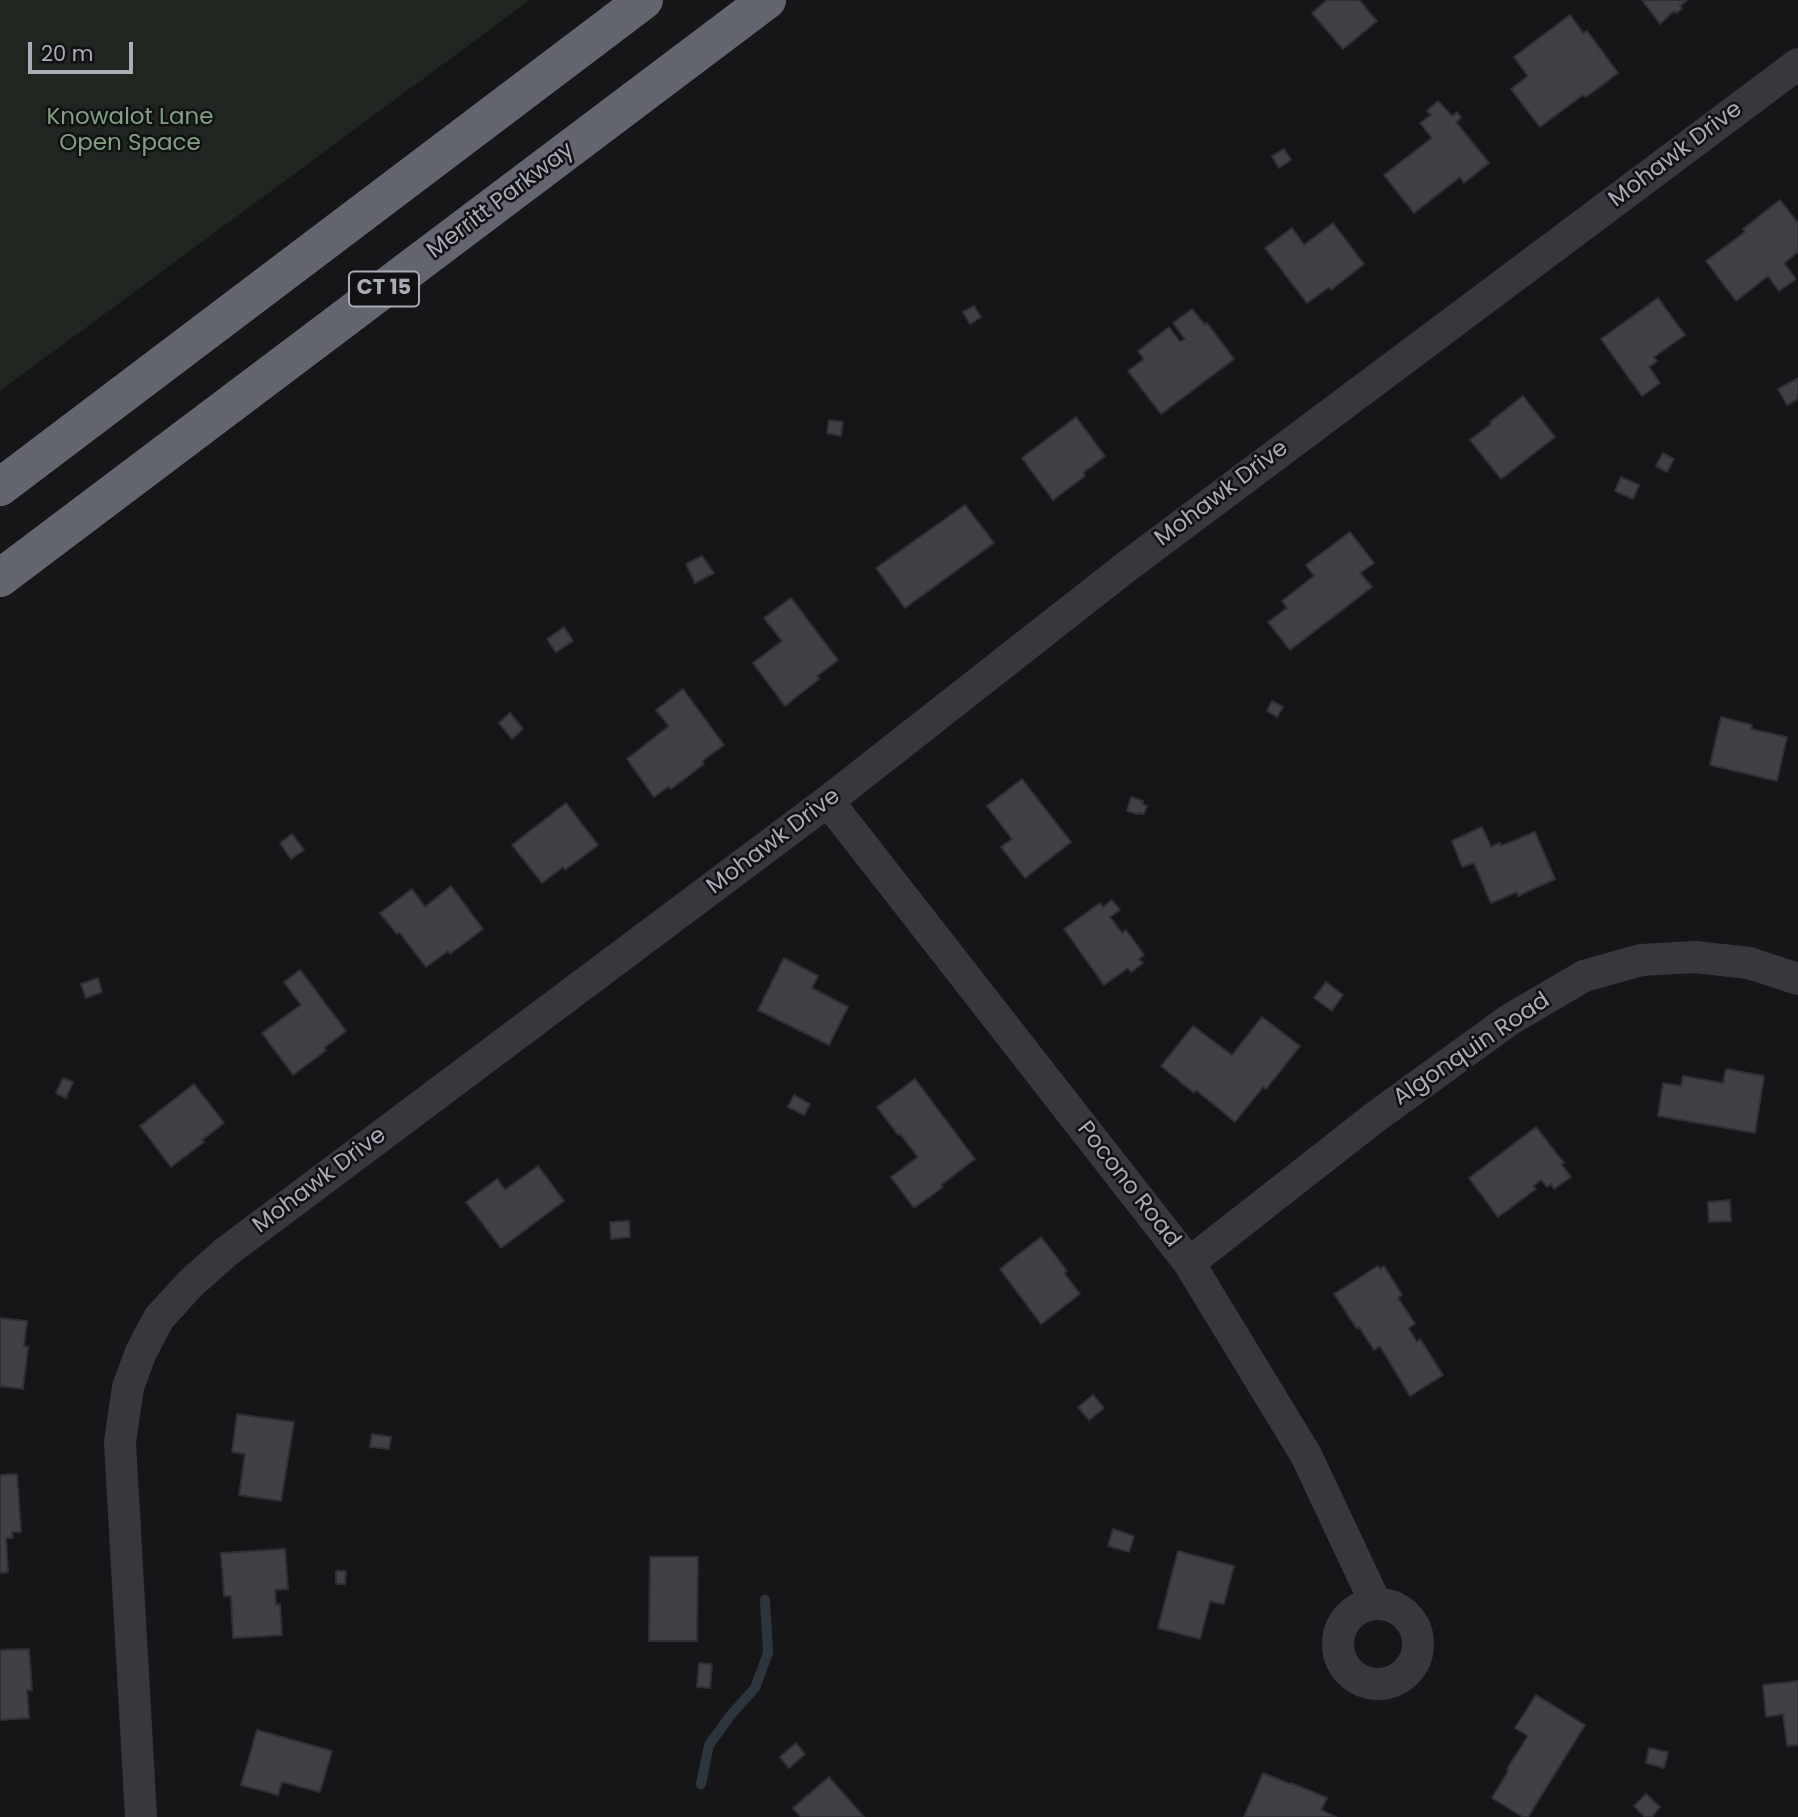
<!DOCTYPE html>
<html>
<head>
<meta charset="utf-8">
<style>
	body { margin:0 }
	#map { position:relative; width:1798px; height:1817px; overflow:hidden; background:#161618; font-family:Poppins,sans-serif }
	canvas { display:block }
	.scale { position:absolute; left:28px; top:42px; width:105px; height:32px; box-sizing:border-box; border:4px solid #a8adb8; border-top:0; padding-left:9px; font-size:21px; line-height:24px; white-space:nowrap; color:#a8adb8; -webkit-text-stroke:5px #111113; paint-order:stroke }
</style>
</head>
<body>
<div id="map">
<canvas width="1798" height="1817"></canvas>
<div class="scale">20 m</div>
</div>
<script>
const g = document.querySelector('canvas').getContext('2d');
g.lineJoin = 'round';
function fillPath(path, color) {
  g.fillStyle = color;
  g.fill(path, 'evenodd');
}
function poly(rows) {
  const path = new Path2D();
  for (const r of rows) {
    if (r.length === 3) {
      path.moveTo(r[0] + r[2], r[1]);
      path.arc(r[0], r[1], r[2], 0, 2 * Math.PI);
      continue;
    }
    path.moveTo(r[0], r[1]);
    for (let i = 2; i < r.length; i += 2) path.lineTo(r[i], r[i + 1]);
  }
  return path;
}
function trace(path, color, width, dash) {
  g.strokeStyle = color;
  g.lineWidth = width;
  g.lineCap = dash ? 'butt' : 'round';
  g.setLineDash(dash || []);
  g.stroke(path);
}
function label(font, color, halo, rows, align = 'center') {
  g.font = font + ' Poppins,sans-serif';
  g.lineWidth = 5;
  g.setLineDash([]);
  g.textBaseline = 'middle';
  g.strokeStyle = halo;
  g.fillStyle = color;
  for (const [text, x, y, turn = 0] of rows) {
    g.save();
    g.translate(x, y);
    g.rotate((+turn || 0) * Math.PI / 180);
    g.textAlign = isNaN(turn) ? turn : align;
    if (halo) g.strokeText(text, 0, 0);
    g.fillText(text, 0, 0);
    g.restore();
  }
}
const green = poly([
	[0,0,530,0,0,391]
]);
const stream = poly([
	[701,1784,709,1745,730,1716,755,1688,768,1653,765,1600]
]);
const building = poly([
	[1327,0,1359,0,1377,21,1343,49,1312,13,1327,0],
	[1642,0,1687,0,1680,6,1682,9,1676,13,1674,11,1660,24,1642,0],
	[1570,15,1583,33,1587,31,1618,73,1586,97,1583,95,1540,127,1511,89,1528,76,1514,57,1570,15],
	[1438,101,1452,116,1457,112,1461,118,1456,122,1489,163,1464,183,1460,177,1414,213,1384,175,1432,138,1420,123,1431,115,1427,111,1438,101],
	[1284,149,1291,160,1279,168,1272,156,1284,149],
	[1780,200,1798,223,1798,252,1784,263,1796,279,1779,291,1768,276,1736,301,1706,261,1745,232,1743,229,1780,200],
	[1333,223,1364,264,1331,290,1329,287,1307,303,1265,248,1292,228,1304,245,1333,223],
	[1658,298,1685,335,1654,357,1657,361,1649,367,1660,383,1642,396,1601,339,1658,298],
	[974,306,981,317,970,324,963,312,974,306],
	[1192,309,1205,325,1207,323,1234,359,1161,414,1128,371,1144,359,1138,351,1169,327,1180,342,1185,339,1173,323,1192,309],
	[1798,378,1798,399,1787,405,1778,389,1798,378],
	[1523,396,1555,437,1501,479,1470,440,1491,424,1490,422,1523,396],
	[1076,417,1105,456,1083,473,1085,476,1053,500,1022,458,1076,417],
	[829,420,843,422,841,436,827,433,829,420],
	[1663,453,1674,459,1667,472,1656,466,1663,453],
	[1621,477,1639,485,1633,499,1615,491,1621,477],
	[965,505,994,543,905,608,876,568,965,505],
	[1350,532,1374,563,1360,573,1372,587,1290,650,1268,622,1287,608,1282,601,1314,576,1306,565,1350,532],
	[702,556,714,573,695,583,686,564,702,556],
	[791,598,838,660,817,676,819,679,785,706,753,663,782,641,764,618,791,598],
	[564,627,573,641,556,652,547,639,564,627],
	[683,689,724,745,702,761,704,764,671,789,669,786,654,797,627,759,669,726,656,710,683,689],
	[1272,701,1283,707,1277,717,1267,711,1272,701],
	[510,713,523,729,512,739,499,723,510,713],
	[1721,717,1752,725,1751,729,1787,737,1777,781,1710,765,1721,717],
	[1022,779,1071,842,1025,878,1001,847,1012,839,987,806,1022,779],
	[1131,797,1143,801,1142,804,1147,806,1144,814,1139,813,1138,814,1127,811,1131,797],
	[566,803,598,845,565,870,563,867,542,883,512,845,566,803],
	[1482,827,1491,847,1500,843,1501,846,1535,832,1555,879,1518,896,1517,892,1491,903,1474,863,1462,867,1452,841,1482,827],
	[292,834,304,850,291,859,280,843,292,834],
	[451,886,483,929,450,954,448,951,426,967,399,932,397,934,380,913,412,889,425,907,451,886],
	[1112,900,1120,910,1110,917,1122,933,1126,930,1144,955,1139,959,1143,963,1131,972,1128,968,1104,985,1064,929,1100,903,1103,907,1112,900],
	[784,958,818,976,812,988,848,1007,829,1045,758,1010,784,958],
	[300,970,346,1031,324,1048,326,1050,293,1075,262,1033,301,1005,284,982,300,970],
	[98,978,102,992,86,998,81,984,98,978],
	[1326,982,1343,995,1332,1011,1314,998,1326,982],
	[1262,1017,1300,1046,1266,1089,1263,1087,1235,1122,1196,1090,1194,1093,1161,1066,1193,1026,1232,1055,1262,1017],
	[1726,1069,1764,1076,1755,1133,1658,1116,1663,1083,1681,1086,1683,1076,1723,1083,1726,1069],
	[63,1078,73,1082,66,1098,56,1093,63,1078],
	[915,1079,975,1159,941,1185,943,1187,914,1208,891,1177,918,1157,900,1134,898,1135,877,1107,915,1079],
	[194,1084,224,1123,202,1140,204,1142,171,1167,140,1126,194,1084],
	[794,1095,810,1104,804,1115,788,1107,794,1095],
	[1536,1127,1564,1163,1561,1164,1571,1177,1554,1189,1551,1184,1547,1187,1541,1180,1533,1186,1536,1189,1498,1217,1469,1178,1536,1127],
	[538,1166,564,1201,501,1248,466,1202,497,1179,505,1190,538,1166],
	[1730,1200,1731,1221,1709,1222,1708,1202,1730,1200],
	[629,1221,630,1237,611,1239,610,1222,629,1221],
	[1041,1237,1067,1271,1064,1273,1080,1294,1041,1324,1000,1269,1041,1237],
	[1378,1266,1380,1269,1384,1266,1402,1295,1398,1298,1415,1324,1408,1328,1417,1342,1420,1339,1443,1375,1410,1396,1380,1346,1374,1350,1359,1327,1357,1329,1334,1294,1378,1266],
	[0,1318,27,1321,24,1347,28,1347,23,1389,0,1386,0,1318],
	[1093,1395,1104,1408,1089,1420,1078,1407,1093,1395],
	[237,1414,294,1422,281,1501,239,1495,245,1454,232,1452,237,1414],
	[372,1434,391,1437,389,1449,370,1447,372,1434],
	[17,1474,21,1532,12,1532,13,1538,6,1538,8,1572,0,1573,0,1475,17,1474],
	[1113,1529,1134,1536,1129,1552,1108,1546,1113,1529],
	[285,1549,288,1589,275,1590,276,1605,280,1604,282,1635,233,1638,231,1596,224,1596,221,1553,285,1549],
	[1178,1551,1234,1566,1224,1604,1210,1601,1200,1639,1158,1628,1178,1551],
	[650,1557,698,1557,697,1641,649,1641,650,1557],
	[336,1571,346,1571,345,1584,336,1584,336,1571],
	[29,1649,32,1690,27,1690,29,1718,0,1720,0,1650,29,1649],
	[699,1663,712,1664,710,1688,697,1687,699,1663],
	[1798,1681,1798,1745,1787,1746,1783,1714,1766,1717,1763,1685,1798,1681],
	[1536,1695,1585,1725,1528,1817,1523,1817,1492,1798,1509,1770,1507,1769,1528,1736,1515,1728,1536,1695],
	[257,1730,332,1751,320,1792,282,1782,278,1795,241,1785,257,1730],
	[796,1743,805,1754,789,1768,780,1757,796,1743],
	[1649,1748,1668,1752,1664,1768,1646,1763,1649,1748],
	[1263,1773,1290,1784,1291,1783,1327,1798,1321,1810,1336,1817,1244,1817,1263,1773],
	[829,1777,864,1817,801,1817,793,1808,829,1777],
	[1646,1794,1660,1807,1652,1817,1645,1817,1634,1806,1646,1794]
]);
const street = poly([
	[828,801,1189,1263,1306,1455,1376,1604],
	[1189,1263,1374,1118,1509,1020,1584,976,1641,960,1695,957,1749,963,1798,979],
	[1378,1644,40],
	[141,1817,120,1442,128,1387,141,1352,159,1318,191,1283,226,1252,828,801,1126,567,1798,64]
]);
const highway = poly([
	[0,487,644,0],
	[0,578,767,0]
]);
const shields = [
	[384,289,70]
];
const shieldNames = [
	["CT 15",384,289]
];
const parkNames = [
	["Knowalot Lane",130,118],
	["Open Space",130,144]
];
const streetNames = [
	["Mohawk Drive",1676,155,-37],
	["Merritt Parkway",501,201,-37],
	["Mohawk Drive",1222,494,-37],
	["Mohawk Drive",774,842,-37],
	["Algonquin Road",1472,1050,-34],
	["Mohawk Drive",320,1181,-37],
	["Pocono Road",1128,1185,52]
];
fillPath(green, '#1e261f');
trace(stream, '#2c353c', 10);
fillPath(building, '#404145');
trace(building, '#303034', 2);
trace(street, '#37383d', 32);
trace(highway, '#63666e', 38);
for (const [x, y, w] of shields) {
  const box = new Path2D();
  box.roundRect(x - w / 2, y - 17.5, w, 35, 5);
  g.fillStyle = '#111113';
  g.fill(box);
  trace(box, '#a8adb8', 2);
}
label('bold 21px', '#a8adb8', null, shieldNames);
label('23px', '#7fa381', '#111113', parkNames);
label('23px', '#a8adb8', '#111113', streetNames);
</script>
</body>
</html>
